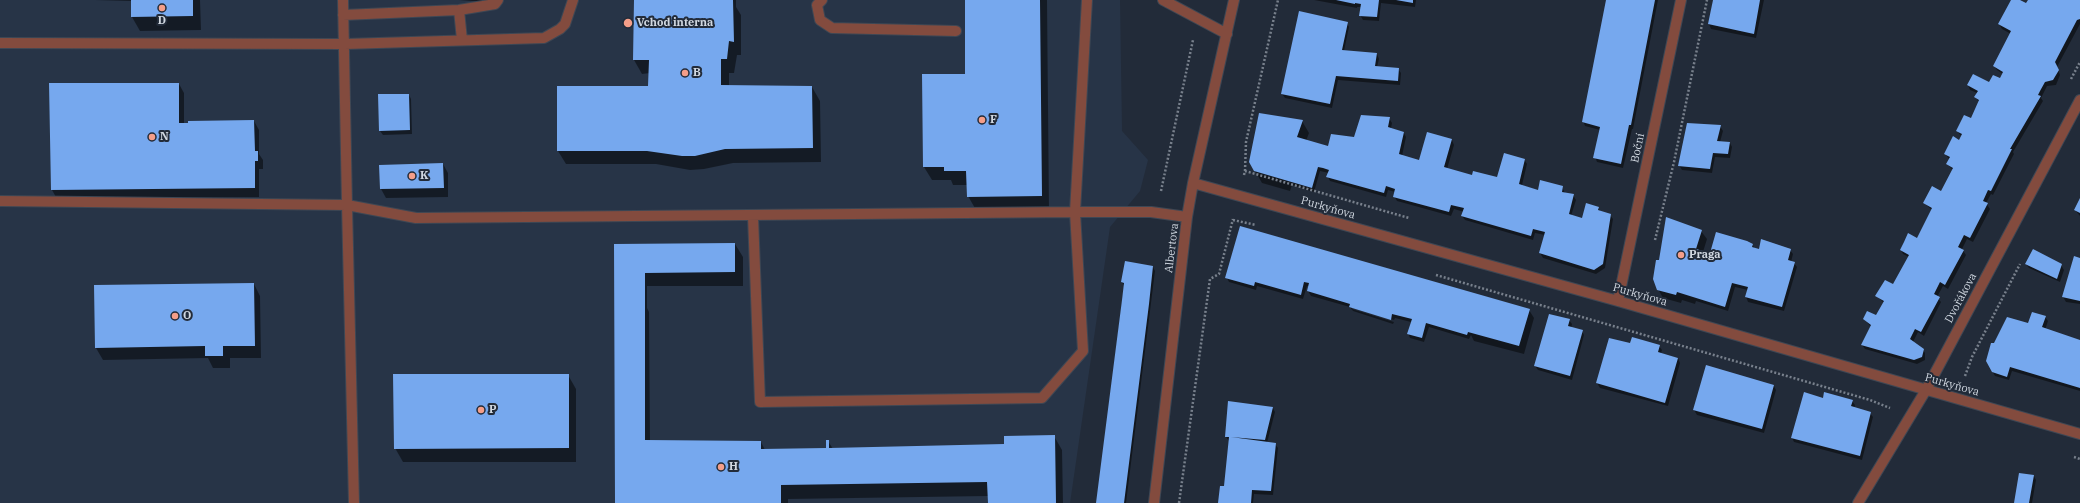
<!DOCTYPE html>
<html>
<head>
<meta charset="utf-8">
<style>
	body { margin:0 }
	canvas { display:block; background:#222b39 }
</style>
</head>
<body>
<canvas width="2080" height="503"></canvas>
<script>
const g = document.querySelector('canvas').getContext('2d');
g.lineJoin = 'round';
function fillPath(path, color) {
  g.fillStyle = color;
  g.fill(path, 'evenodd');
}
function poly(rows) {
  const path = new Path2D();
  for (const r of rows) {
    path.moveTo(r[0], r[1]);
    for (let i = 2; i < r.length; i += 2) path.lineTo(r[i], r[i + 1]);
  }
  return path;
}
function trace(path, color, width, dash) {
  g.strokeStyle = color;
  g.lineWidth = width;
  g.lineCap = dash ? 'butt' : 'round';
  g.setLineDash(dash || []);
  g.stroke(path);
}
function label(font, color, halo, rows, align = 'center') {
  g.font = font + ' "IBM Plex Serif",serif';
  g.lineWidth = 4;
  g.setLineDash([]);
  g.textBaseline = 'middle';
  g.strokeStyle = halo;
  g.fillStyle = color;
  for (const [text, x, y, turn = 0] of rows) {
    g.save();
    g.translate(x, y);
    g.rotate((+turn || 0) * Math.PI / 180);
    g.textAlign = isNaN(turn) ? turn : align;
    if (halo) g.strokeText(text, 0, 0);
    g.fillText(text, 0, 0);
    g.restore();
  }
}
const built = poly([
	[0,0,1120,0,1122,131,1148,160,1140,191,1110,227,1070,503,0,503]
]);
const shadow = poly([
	[95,0,200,0,201,30,140,31,132,17,132,1],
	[498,0,498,3,459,0],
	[641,0,736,0,736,7,741,15,741,55,737,55,734,73,729,73,729,86,812,87,820,101,821,162,733,163,704,169,690,170,656,164,566,164,558,151,649,87,650,73,642,74,634,60],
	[966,0,1047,0,1049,210,976,210,968,196,968,185,953,185,951,180,932,180,924,167,966,75],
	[1314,0,1416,0,1415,7,1381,3,1379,21,1363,20,1360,15,1362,7,1357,7,1357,8],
	[1607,0,1658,0,1633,129,1632,129,1623,168,1597,162,1595,157,1600,130,1585,126,1583,121],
	[1713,0,1764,0,1756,38,1711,29,1709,24],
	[2012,0,2018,0,2027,5,2029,0,2080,0,2080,24,2057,67,2060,75,2056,85,2047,86,2041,98,2043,101,2013,152,2014,154,1993,195,1991,194,1986,203,1990,209,1973,242,1967,239,1962,249,1966,255,1948,289,1943,286,1937,297,1941,302,1924,336,1918,332,1913,342,1922,348,1925,353,1925,360,1917,364,1865,349,1862,345,1871,327,1864,319,1876,316,1884,303,1877,296,1893,286,1909,257,1903,254,1901,250,1918,239,1932,210,1924,203,1941,192,1953,170,1947,164,1950,160,1945,154,1960,141,1962,137,1957,131,1971,120,1979,102,1975,97,1977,93,1970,90,1968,85,1989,84,2000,80,2003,74,1997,70,1994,66,2011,34,2002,29,1999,24],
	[1347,23,1349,27,1344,51,1377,54,1379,59,1377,67,1398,69,1401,73,1400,85,1338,80,1332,108,1285,98,1282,94],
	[179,84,184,93,184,124,254,121,259,130,259,154,263,160,263,169,259,169,259,197,57,199,52,190],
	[409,95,411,99,412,134,383,135,380,131],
	[1389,118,1392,123,1391,128,1404,133,1406,137,1402,156,1420,161,1427,133,1452,140,1454,145,1447,169,1472,176,1497,179,1524,159,1527,164,1522,185,1539,191,1562,187,1565,193,1573,195,1576,200,1571,216,1582,219,1598,208,1601,212,1610,215,1613,219,1605,268,1596,274,1543,258,1540,253,1545,235,1535,233,1533,240,1465,220,1462,216,1464,212,1454,209,1451,216,1397,201,1394,196,1395,192,1388,190,1386,197,1330,181,1328,177,1329,173,1320,171,1314,192,1292,185,1290,191,1262,183,1250,162,1302,121,1309,133,1306,141,1328,147,1355,138],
	[1720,126,1723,131,1720,142,1730,143,1732,147,1730,158,1715,157,1712,173,1682,170,1679,165],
	[443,164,448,173,448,197,386,198,381,189],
	[2080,201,2080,216,2075,210],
	[1241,227,1529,310,1534,318,1524,354,1474,341,1471,335,1469,339,1429,327,1424,342,1410,338,1408,333,1411,322,1395,318,1394,320,1352,307,1352,309,1394,322,1393,324,1353,311,1350,307,1311,296,1308,291,1309,286,1307,286,1303,299,1257,286,1256,290,1229,282,1227,278],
	[1701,231,1707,239,1703,252,1711,254,1752,244,1755,249,1760,250,1790,250,1793,254,1791,262,1794,263,1797,267,1784,311,1748,302,1746,297,1748,290,1735,287,1728,311,1696,301,1695,304,1682,300,1681,303,1663,298,1658,289,1660,261],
	[735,244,743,257,743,286,647,286,647,308,649,312,650,441,761,442,765,450,827,449,828,441,833,449,1005,445,1054,436,1062,450,1063,503,989,503,988,496,788,499,788,503,616,503,615,245],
	[2080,259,2080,304,2066,302,2063,297],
	[2026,264,2061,265,2064,270,2060,282,2029,268],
	[1153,267,1155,271,1126,503,1097,503,1124,286,1122,282],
	[254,284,260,296,261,358,230,358,230,368,213,368,208,358,103,360,96,348],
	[2045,317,2048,321,2045,330,2080,341,2080,391,2012,371,2009,380,1995,376,1992,371,1994,344],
	[1569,320,1572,324,1571,328,1582,331,1584,335,1572,380,1538,370,1535,366],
	[1630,345,1659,346,1662,350,1661,353,1678,358,1680,363,1668,406,1600,388,1597,383],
	[568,375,576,389,576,462,403,462,395,448],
	[1774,386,1776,390,1764,433,1697,415,1694,410],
	[1823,399,1852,401,1855,405,1854,408,1870,413,1873,417,1862,460,1794,442,1792,438],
	[1273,408,1275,412,1267,443,1275,444,1278,448,1273,495,1254,494,1253,503,1219,503,1225,487,1229,441,1226,437],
	[2034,476,2036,480,2032,503,2015,503]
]);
const building = poly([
	[131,0,193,0,193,16,131,17],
	[634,0,733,0,734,42,729,41,727,59,721,59,721,85,812,86,813,148,725,149,695,156,682,156,647,151,557,151,557,86,648,86,649,60,633,60],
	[965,0,1040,0,1042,196,967,197,966,171,944,171,944,167,923,167,922,74,965,74],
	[1336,0,1379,0,1377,17,1359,16,1361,4,1355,3,1355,4],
	[1396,0,1413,0,1413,3],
	[1606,0,1655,0,1631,125,1629,125,1621,164,1593,158,1600,127,1582,122],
	[1713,0,1760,0,1754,34,1708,24],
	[2011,0,2020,0,2026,3,2028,0,2080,0,2080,19,2077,20,2055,62,2059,70,2053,80,2045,82,2040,91,2038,95,2041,96,2010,149,2012,149,1991,191,1988,190,1983,201,1988,203,1970,238,1964,235,1958,247,1964,250,1945,285,1940,282,1934,294,1940,297,1921,332,1915,329,1910,339,1924,349,1922,357,1914,360,1861,345,1871,325,1863,319,1867,311,1876,315,1884,301,1875,296,1885,280,1893,284,1909,255,1900,250,1904,242,1908,233,1917,238,1932,208,1923,203,1932,186,1941,191,1953,168,1946,164,1950,157,1944,154,1953,136,1959,140,1962,134,1956,131,1964,115,1971,118,1979,100,1974,97,1978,91,1967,85,1973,74,1989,82,1993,75,2000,78,2003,72,1993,66,2011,31,1998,24],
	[1299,11,1348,22,1342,50,1377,53,1375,66,1399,68,1398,81,1336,76,1330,104,1281,94],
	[49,83,179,83,179,123,188,123,188,121,254,120,255,151,258,151,258,161,255,161,255,188,51,190],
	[378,94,409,94,410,130,379,131],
	[1259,113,1303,120,1297,137,1328,146,1331,134,1354,137,1361,115,1390,117,1388,127,1404,132,1399,154,1419,160,1427,132,1452,139,1444,167,1472,175,1473,171,1497,177,1504,153,1525,159,1519,184,1538,190,1540,180,1563,186,1562,192,1574,194,1569,214,1582,218,1586,203,1599,207,1598,210,1611,214,1603,264,1594,270,1539,253,1545,232,1533,229,1531,236,1461,216,1464,208,1451,205,1449,212,1393,197,1395,189,1386,186,1384,193,1326,177,1329,170,1323,168,1318,167,1312,188,1254,171,1249,162],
	[1687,123,1721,125,1717,141,1730,142,1728,154,1713,153,1710,169,1678,166],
	[443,163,444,188,380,189,379,165],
	[2080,198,2080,213,2074,210],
	[1666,217,1702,230,1696,249,1710,253,1716,232,1747,241,1753,244,1752,247,1759,249,1761,239,1791,249,1788,260,1795,262,1782,307,1745,297,1748,287,1732,283,1725,307,1677,292,1676,295,1657,290,1653,279,1656,260,1659,260],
	[1240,226,1530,309,1519,346,1468,332,1467,335,1426,323,1422,338,1407,334,1412,319,1392,314,1391,320,1349,307,1350,304,1307,291,1309,283,1304,282,1301,295,1255,282,1254,286,1225,278],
	[735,243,735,272,645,273,645,440,761,441,761,449,826,448,826,440,829,440,829,448,1004,444,1004,436,1055,435,1056,503,988,503,987,482,781,485,781,503,615,503,614,244],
	[2033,249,2062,264,2057,279,2025,264],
	[2074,256,2080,258,2080,301,2062,297],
	[1125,261,1153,266,1149,304,1124,503,1096,503,1122,300,1124,283,1121,282],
	[254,283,255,346,223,346,223,356,205,356,205,346,95,348,94,285],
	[2032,312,2046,316,2042,327,2080,340,2080,388,2010,367,2007,377,1992,372,1986,361,1991,343,1994,343,2007,317,2028,323],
	[1549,314,1570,319,1568,326,1583,330,1570,376,1534,366],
	[1632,337,1660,345,1658,352,1678,358,1665,403,1596,383,1609,338,1630,343],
	[1706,365,1774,385,1762,429,1693,410],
	[393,374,569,374,569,448,394,449],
	[1804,392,1823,398,1824,392,1853,400,1851,406,1871,412,1860,456,1791,438],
	[1228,401,1273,407,1265,440,1231,437,1276,443,1271,491,1252,490,1251,503,1218,503,1220,486,1224,486,1229,437,1225,437],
	[2019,473,2034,475,2029,503,2014,503]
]);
const path = poly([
	[2071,79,2080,62],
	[1245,171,1246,142,1278,0],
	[1244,175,1245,171,1409,218],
	[1161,191,1193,40],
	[1233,220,1256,225],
	[1655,240,1674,162,1707,0],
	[1436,275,1870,400,1890,408],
	[1965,376,1972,357,2020,264],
	[2074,457,2080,459],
	[1179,503,1210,279,1219,274,1233,219]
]);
const minor = poly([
	[343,0,347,205,416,218,1075,212,1151,212,1187,217],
	[822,0,817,5,820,20,832,28,956,31],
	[1163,0,1227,34],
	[459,10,462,40],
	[343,15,459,10,495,4,498,0],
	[0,43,345,44,544,38,560,29,565,24,573,0],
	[1193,183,1618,301,2080,434],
	[0,201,347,205,354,503],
	[753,216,760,402,1042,398,1083,351,1075,212,1087,0],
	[1618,301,1681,0],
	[1154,503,1187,217,1193,183,1234,0],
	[1858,503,1926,390,2080,100]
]);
const markers = [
	[162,8,4,"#f49e89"],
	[628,23,5,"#f49e89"],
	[685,73,4,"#f49e89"],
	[982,120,4,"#f49e89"],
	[152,137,4,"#f49e89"],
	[412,176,4,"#f49e89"],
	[1681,255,4,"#f49e89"],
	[175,316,4,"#f49e89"],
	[481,410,4,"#f49e89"],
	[721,467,4,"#f49e89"]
];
const poiNames = [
	["D",162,21,"center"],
	["Vchod interna",637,23],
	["B",693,73],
	["F",990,120],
	["N",160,137],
	["K",420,176],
	["Praga",1689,255],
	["O",183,316],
	["P",489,410],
	["H",729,467]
];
const streetNames = [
	["Boční",1638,148,-78],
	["Purkyňova",1328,208,16],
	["Albertova",1172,248,-83],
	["Purkyňova",1640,295,16],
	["Dvořákova",1961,298,-62],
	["Purkyňova",1952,385,16]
];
fillPath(built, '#273447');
fillPath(shadow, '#0007');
fillPath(building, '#76a8ee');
trace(minor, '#3e4754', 12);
trace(path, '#78808c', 2.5, [2, 2]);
trace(minor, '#834b3e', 10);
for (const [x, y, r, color] of markers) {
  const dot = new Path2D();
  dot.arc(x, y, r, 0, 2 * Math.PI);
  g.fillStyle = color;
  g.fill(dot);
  trace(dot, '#222b39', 1.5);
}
label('bold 11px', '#d1d8e1', '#222b39', poiNames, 'left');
label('11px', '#d1d8e1', '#222b39', streetNames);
</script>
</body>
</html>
